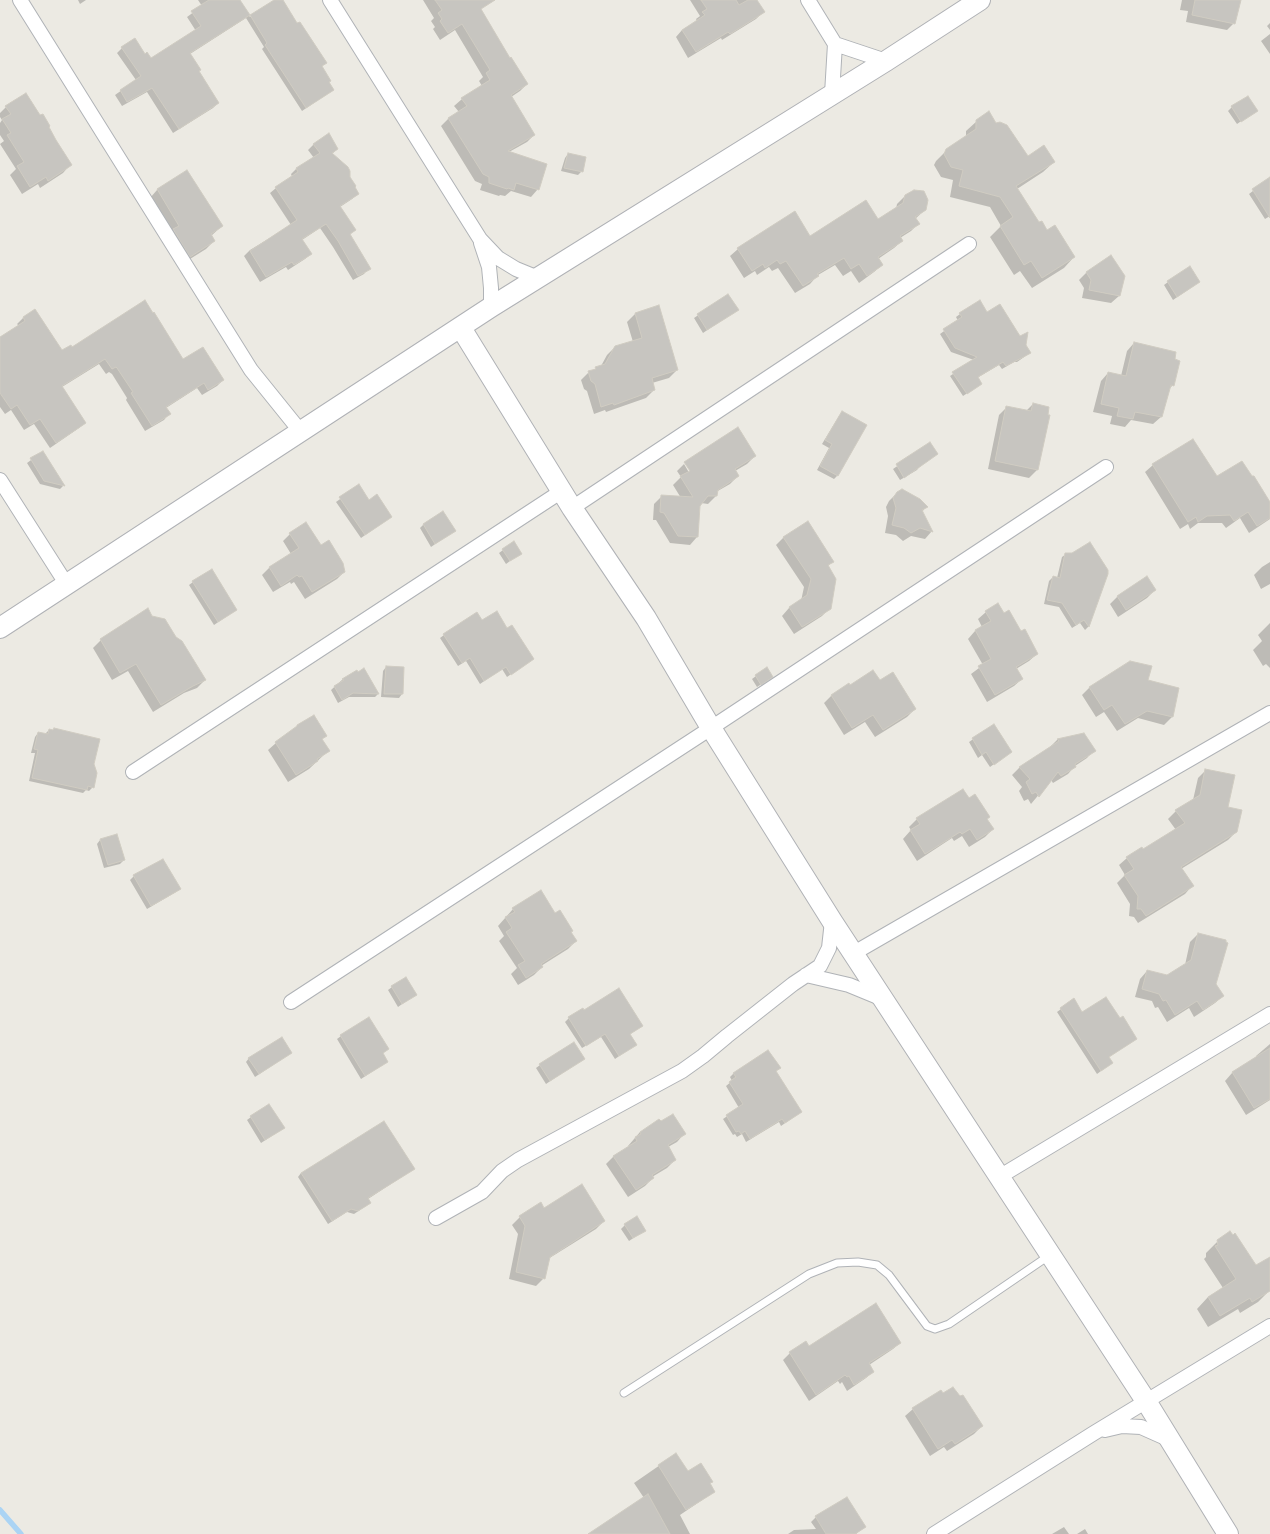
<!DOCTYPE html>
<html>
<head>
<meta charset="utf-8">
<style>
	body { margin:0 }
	canvas { display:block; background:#eceae3 }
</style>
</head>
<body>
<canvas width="1270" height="1534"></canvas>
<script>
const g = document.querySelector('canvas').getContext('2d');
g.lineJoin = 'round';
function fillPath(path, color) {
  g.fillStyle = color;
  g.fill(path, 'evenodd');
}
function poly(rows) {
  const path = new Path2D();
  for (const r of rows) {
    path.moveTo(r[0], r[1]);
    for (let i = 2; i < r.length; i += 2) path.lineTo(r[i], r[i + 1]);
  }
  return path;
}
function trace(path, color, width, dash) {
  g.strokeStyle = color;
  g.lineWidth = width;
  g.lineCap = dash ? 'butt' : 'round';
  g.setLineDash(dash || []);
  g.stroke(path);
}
const shadow = poly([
	[78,0,86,0,80,4],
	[198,0,239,0,250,17,276,0,282,0,297,25,325,63,321,67,333,90,302,111,262,49,264,47,246,18,190,54,198,71,218,103,213,108,173,133,147,92,122,106,115,95,136,80,117,53,122,48,145,55,151,60,196,31,187,17,202,6],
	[423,0,476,0,509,59,527,84,520,91,511,97,534,135,527,142,509,152,538,189,531,197,511,191,505,196,500,195,499,196,480,190,482,184,475,181,441,126,448,119,459,112,454,106,462,99,482,86,479,81,483,77,455,30,440,40,433,29,435,27,431,21,434,18],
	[690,0,756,0,763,12,756,19,722,40,721,38,688,58,676,37,682,30,697,21,696,19,700,16],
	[1182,0,1240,0,1234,23,1227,30,1186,22,1188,11,1180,10],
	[1270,23,1270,30,1267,26],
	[1270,34,1270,54,1261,41],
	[6,107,48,128,70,165,63,173,40,188,38,184,22,194,10,175,16,169,0,144,4,141,0,135,0,123,2,120,0,117,0,113],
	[1232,107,1256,111,1237,124,1228,111],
	[977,121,996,124,1027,158,1054,162,1043,172,1017,189,1039,224,1074,257,1064,268,1032,288,1020,271,1014,275,990,237,1001,226,990,207,950,197,953,180,941,177,934,165,936,161,947,150,966,137,966,131],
	[314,144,337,149,332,154,349,177,358,194,352,199,340,207,354,230,350,235,369,268,364,274,353,280,333,247,320,228,302,240,311,254,305,259,288,270,286,267,260,282,244,256,250,250,291,225,270,193,276,188,292,177,291,174,296,169,314,158,308,150],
	[568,154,582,171,578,175,561,171,565,158],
	[187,171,222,226,211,236,214,241,206,249,182,264,150,198,157,190],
	[1266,181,1270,187,1270,216,1265,219,1249,194],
	[905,196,925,210,915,219,918,224,911,231,900,238,902,241,894,248,878,259,882,265,874,272,859,283,851,271,843,276,835,265,818,275,810,284,795,293,778,268,772,271,769,267,757,275,755,271,744,278,730,256,738,249,810,237,878,220,896,209,897,204],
	[1087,272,1119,296,1111,303,1082,298,1084,288,1079,280],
	[1168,282,1195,285,1173,300,1164,285],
	[728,295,737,310,703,333,694,318],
	[658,307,677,370,669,378,652,383,654,390,646,398,606,412,605,410,594,414,587,391,584,389,581,380,589,372,601,366,607,355,615,347,633,342,627,322,635,314],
	[35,311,62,351,72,349,183,361,223,380,217,386,202,395,197,388,166,408,169,414,164,420,145,431,126,400,127,398,112,374,109,372,106,374,99,364,62,387,85,423,79,428,50,448,34,424,24,430,11,410,5,414,0,407,0,338,19,326,17,324,23,318],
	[987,313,1025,345,1030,353,1017,362,1014,362,1002,369,999,365,977,378,981,384,963,396,950,376,974,360,951,352,940,334,958,321,956,317,960,314],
	[1134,343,1173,385,1168,390,1161,417,1153,424,1131,420,1125,427,1110,424,1112,416,1093,412,1101,381,1108,373,1121,376,1127,351],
	[1033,404,1048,416,1037,470,1029,478,988,469,999,415,1007,407,1026,411],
	[842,412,837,476,834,479,817,470,829,448,822,444,839,416],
	[737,429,755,456,747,464,735,471,738,476,730,484,716,492,716,496,708,504,701,503,699,506,697,537,690,545,670,543,656,520,653,520,654,504,662,496,681,498,673,485,681,477,677,471,684,464,691,476,693,475,686,463,684,463],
	[930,444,936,454,920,466,917,470,900,480,893,469],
	[42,452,63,486,60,489,40,484,27,463],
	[1153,465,1217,478,1270,507,1270,519,1249,533,1240,518,1226,528,1222,523,1198,523,1190,529,1188,524,1180,529,1145,472],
	[358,486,369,501,391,517,361,538,336,502],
	[897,493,926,507,922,512,932,531,925,539,911,536,903,541,896,535,885,533,888,516,886,507,889,501],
	[424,524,454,531,431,547,420,528],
	[290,534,321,547,344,572,337,579,305,599,294,582,291,584,290,582,273,592,262,575,270,567,291,554,283,541],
	[784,537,833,561,827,567,830,608,822,616,794,634,782,616,789,608,801,601,804,587,776,545],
	[514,542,521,553,506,564,499,553],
	[1066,554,1107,574,1088,627,1085,630,1080,623,1072,628,1059,607,1044,604,1049,581,1053,577,1057,578,1062,557],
	[1270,562,1270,584,1261,589,1254,575,1262,567],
	[1147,577,1155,590,1147,598,1118,617,1110,604,1117,597],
	[193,582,236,610,214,625,189,585],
	[148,610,151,616,205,680,197,688,184,693,153,712,128,671,112,680,93,648,101,640],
	[986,612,1004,615,1021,633,1037,654,1029,661,1016,669,1022,679,1014,686,987,702,971,674,983,665,968,639,975,631,982,627,978,619],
	[482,622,507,629,533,659,507,677,502,669,480,684,466,661,458,666,440,638,444,635],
	[1270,623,1270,668,1266,664,1263,666,1253,650,1262,641,1258,635],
	[386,667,402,694,399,698,381,697,383,671],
	[756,676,772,677,757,687,752,679],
	[343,679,378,694,375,697,349,697,338,703,331,690],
	[1147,681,1178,688,1172,717,1164,725,1138,718,1117,731,1104,712,1096,717,1082,695,1090,687],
	[880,682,915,709,907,717,875,737,865,722,844,735,824,703,831,696,850,687],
	[994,725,1011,752,990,767,982,755,978,758,969,742],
	[54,729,93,764,93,787,89,791,86,790,83,793,29,781,35,753,31,753,35,737,38,733,45,734,49,730,52,731],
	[325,736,321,740,328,751,309,769,288,782,268,750,276,743],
	[1058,739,1094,750,1087,758,1075,766,1068,774,1053,783,1051,780,1031,804,1028,799,1024,801,1019,791,1022,787,1012,775,1019,768,1051,748,1050,747],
	[1206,770,1227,807,1236,832,1228,840,1181,869,1192,886,1185,894,1138,923,1134,917,1129,916,1130,904,1117,883,1125,875,1119,865,1127,858,1143,850,1176,830,1168,819,1176,811,1193,800,1198,778],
	[963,790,993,829,985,837,969,847,962,836,954,841,952,838,917,861,903,839,911,830,909,827,917,819],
	[116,835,124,860,120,864,104,868,97,844,100,840],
	[134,876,180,889,176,892,147,909,130,880],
	[513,909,554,914,576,941,568,949,541,966,542,967,534,975,518,985,511,974,517,968,499,941,504,936,498,926],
	[1198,934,1215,984,1223,996,1215,1003,1194,1017,1189,1008,1167,1022,1158,1007,1155,1008,1152,1001,1135,997,1140,979,1147,971,1167,976,1185,965,1190,942],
	[392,987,415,995,398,1007,388,990],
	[1061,1009,1082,1014,1132,1042,1108,1057,1112,1063,1097,1074,1057,1012],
	[584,1011,642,1026,629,1035,635,1045,615,1059,601,1037,582,1048,565,1022,569,1018],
	[341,1036,388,1049,382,1054,387,1062,361,1079,337,1039],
	[1270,1044,1270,1100,1246,1115,1225,1081,1232,1073,1257,1057,1256,1056],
	[291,1053,255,1077,246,1062,249,1058],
	[583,1059,546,1084,536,1068,540,1065],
	[779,1068,775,1072,801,1112,781,1126,779,1122,746,1142,742,1134,737,1137,735,1134,733,1135,723,1119,739,1108,726,1086,732,1081,730,1077,734,1073],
	[251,1117,284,1128,261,1143,247,1120],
	[640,1132,684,1134,677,1142,668,1147,675,1160,667,1168,652,1177,653,1178,645,1186,628,1197,606,1164,614,1156,629,1147,628,1146],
	[414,1169,368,1199,370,1203,366,1206,354,1214,347,1212,328,1224,298,1177,301,1173],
	[544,1209,604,1221,596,1229,548,1259,544,1278,536,1286,509,1279,518,1234,512,1225,520,1217],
	[625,1225,644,1231,629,1241,621,1229],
	[1232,1236,1256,1267,1270,1258,1270,1290,1258,1302,1240,1313,1238,1309,1208,1327,1197,1309,1208,1297,1223,1288,1204,1259,1206,1257,1206,1253,1218,1241],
	[806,1343,809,1348,900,1343,893,1349,869,1365,873,1371,866,1378,847,1391,842,1382,840,1384,838,1381,809,1401,783,1360,790,1353],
	[913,1409,982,1426,974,1434,947,1451,944,1447,930,1456,905,1416],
	[676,1454,688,1472,711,1482,709,1484,714,1492,680,1515,690,1534,590,1534,644,1498,634,1483],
	[816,1517,864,1527,856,1534,788,1534,794,1530,816,1529,811,1522],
	[1064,1527,1069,1534,1052,1534],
	[1085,1529,1088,1534,1077,1534]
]);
const stream = poly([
	[0,1510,21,1534]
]);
const building = poly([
	[209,0,240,0,250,15,190,53,201,70,199,71,219,103,179,129,152,88,127,102,120,90,141,76,121,47,135,38,145,54,147,52,151,58,201,26,191,11,209,0],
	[274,0,283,0,297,23,300,22,327,63,322,66,331,81,329,82,334,90,306,108,265,45,267,43,250,15,274,0],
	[435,0,495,0,481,9,510,58,511,57,528,84,511,95,535,135,508,151,547,164,539,190,516,183,514,190,508,188,507,189,489,183,489,177,483,174,448,118,467,106,461,98,490,80,486,73,490,70,462,24,448,33,440,21,442,19,438,13,442,10,435,0],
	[701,0,736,0,739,5,748,0,757,0,765,12,730,34,728,32,696,52,682,30,705,15,702,12,707,9,701,0],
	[1195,0,1241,0,1235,24,1192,15,1195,0],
	[26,93,40,115,43,114,50,126,49,127,56,140,72,165,48,181,46,177,30,187,17,166,24,162,7,135,11,133,2,119,11,114,5,106,26,93],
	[1248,96,1258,111,1241,122,1231,106,1248,96],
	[989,111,996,123,1000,122,1007,125,1028,156,1044,145,1055,162,1016,186,1039,222,1042,221,1047,230,1055,225,1075,257,1042,278,1031,261,1024,265,1000,226,1013,217,1000,197,959,186,963,170,951,167,944,154,946,149,976,129,976,120,989,111],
	[329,133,338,149,332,153,348,167,350,171,350,177,356,186,355,187,359,194,340,206,356,230,350,234,371,269,358,276,338,241,326,224,302,239,312,254,294,265,292,262,266,277,250,251,297,220,275,187,298,172,296,168,320,153,313,144,329,133],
	[568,153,586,157,583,172,564,168,568,153],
	[187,170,223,226,211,234,215,241,190,257,173,229,179,226,157,189,187,170],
	[1270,177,1270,218,1252,189,1270,177],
	[914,190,924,191,928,200,926,210,915,217,920,224,900,236,903,241,878,257,883,265,867,276,859,264,851,269,844,258,817,274,819,276,803,286,786,261,780,264,777,260,765,268,763,264,752,271,737,248,795,211,810,236,866,200,878,219,903,203,905,195,914,190],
	[1111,255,1125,276,1120,296,1089,290,1091,280,1086,272,1111,255],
	[1190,266,1200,282,1177,297,1167,281,1190,266],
	[728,294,739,310,707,330,697,314,728,294],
	[145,300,153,313,154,312,183,359,203,347,224,380,208,390,204,383,166,407,171,414,152,426,131,393,133,392,117,368,116,367,112,369,105,359,62,386,86,423,56,443,40,419,30,425,17,405,11,409,0,393,0,337,25,321,23,317,35,309,62,350,71,345,72,347,145,300],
	[980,300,987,312,1000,304,1020,336,1028,332,1026,345,1031,353,1006,366,1003,362,978,377,982,384,967,394,952,372,977,357,955,348,943,329,962,317,959,313,980,300],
	[659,305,678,370,652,378,655,390,614,405,613,403,601,407,595,384,591,381,588,371,596,369,595,367,605,364,615,346,642,338,635,313,659,305],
	[1134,342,1176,352,1175,359,1180,361,1174,386,1171,385,1162,417,1135,412,1133,419,1117,416,1119,408,1101,404,1108,372,1126,376,1134,342],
	[1033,403,1049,407,1048,415,1050,415,1038,470,995,461,1006,406,1031,411,1033,403],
	[842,411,867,425,838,476,820,466,832,444,825,440,842,411],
	[738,427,756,456,735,469,739,476,718,490,717,496,708,496,700,506,698,537,678,536,664,513,660,512,661,495,693,497,680,476,690,471,684,462,738,427],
	[1193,439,1217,476,1242,461,1252,476,1254,476,1270,502,1270,518,1257,526,1248,512,1234,521,1230,515,1207,516,1198,522,1196,517,1188,522,1152,464,1193,439],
	[930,442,938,454,904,478,896,464,930,442],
	[43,451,65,486,44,481,30,458,43,451],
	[359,484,369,500,377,494,392,517,365,535,339,497,359,484],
	[902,489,920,499,928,507,922,510,933,532,920,528,911,533,904,528,892,525,896,508,893,498,897,492,902,489],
	[443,511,456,531,435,544,423,524,443,511],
	[808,521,834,562,828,565,836,579,831,609,802,627,789,607,807,595,811,579,783,537,808,521],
	[306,522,321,545,329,540,343,563,345,572,312,592,302,576,299,577,297,575,281,586,269,567,299,548,289,533,306,522],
	[514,541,522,554,510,561,502,549,514,541],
	[1090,542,1108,570,1108,574,1089,627,1084,620,1076,625,1062,603,1047,600,1053,576,1060,578,1065,553,1072,553,1090,542],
	[212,569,237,610,218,622,192,581,212,569],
	[1147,576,1156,590,1126,610,1117,596,1147,576],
	[998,603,1004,613,1009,610,1021,631,1025,629,1038,654,1016,667,1023,679,995,695,978,666,991,659,975,630,991,621,985,611,998,603],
	[148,608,152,616,165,619,176,637,182,641,206,680,193,686,161,705,136,664,120,673,100,639,148,608],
	[497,611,507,628,512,625,534,659,511,675,506,667,484,681,470,658,462,663,443,634,477,612,482,620,497,611],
	[1130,661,1152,666,1148,680,1179,688,1173,717,1147,711,1125,724,1112,705,1104,710,1089,687,1130,661],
	[386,666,404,667,403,694,384,694,386,666],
	[767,667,773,677,761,685,755,675,767,667],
	[364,668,379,694,353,693,342,700,334,686,344,680,342,679,357,670,358,672,364,668],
	[873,670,880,680,893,672,916,709,883,730,873,715,852,728,831,695,849,683,850,685,873,670],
	[314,715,327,736,322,739,330,751,317,759,318,761,296,775,275,742,297,726,297,725,314,715],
	[994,724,1012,752,994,765,986,752,982,755,972,738,994,724],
	[54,728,100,739,94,764,97,773,94,788,88,786,87,790,32,778,38,750,34,749,38,732,48,734,49,729,53,730,54,728],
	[1084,733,1096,751,1075,764,1076,767,1061,776,1058,772,1039,797,1036,792,1032,794,1026,782,1030,779,1019,767,1059,741,1057,739,1084,733],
	[1205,769,1235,775,1228,807,1242,810,1237,832,1181,867,1194,886,1146,916,1141,909,1137,909,1138,896,1124,875,1134,869,1126,857,1142,847,1143,849,1185,823,1175,810,1200,795,1205,769],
	[963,789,969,798,975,794,990,817,987,819,994,829,977,840,970,829,962,834,960,832,925,854,910,830,920,824,916,818,963,789],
	[117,834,125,860,108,865,100,839,117,834],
	[163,859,181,889,151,906,133,875,163,859],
	[541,890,555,913,560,910,573,931,571,932,577,941,541,964,543,967,526,978,518,965,525,961,506,932,512,928,505,917,515,912,512,908,541,890],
	[1198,933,1226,940,1226,942,1228,943,1216,984,1224,996,1203,1010,1197,1001,1175,1015,1166,1000,1163,1001,1159,994,1142,989,1147,970,1167,975,1191,960,1198,933],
	[406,977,417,995,402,1004,391,986,406,977],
	[619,988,643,1026,630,1034,637,1045,619,1056,605,1034,586,1046,568,1017,583,1008,584,1010,619,988],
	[1106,997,1120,1018,1123,1016,1137,1039,1109,1057,1113,1063,1101,1071,1060,1008,1074,998,1082,1012,1106,997],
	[369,1017,389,1049,383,1053,388,1062,365,1076,340,1035,369,1017],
	[282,1037,292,1053,259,1074,248,1058,282,1037],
	[574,1042,585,1059,550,1081,539,1064,574,1042],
	[1270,1048,1270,1099,1254,1108,1232,1072,1270,1048],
	[768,1050,781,1068,776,1071,802,1112,785,1123,782,1119,750,1139,745,1131,741,1134,739,1131,736,1132,726,1115,743,1104,729,1082,736,1077,733,1073,768,1050],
	[269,1104,285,1128,265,1140,250,1116,269,1104],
	[673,1114,686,1134,668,1145,676,1160,652,1175,654,1178,636,1190,613,1156,637,1141,635,1137,641,1134,640,1132,659,1119,661,1121,673,1114],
	[384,1121,415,1169,368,1198,371,1203,358,1211,351,1209,332,1221,301,1173,384,1121],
	[582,1184,605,1221,550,1257,545,1279,516,1272,525,1226,519,1216,541,1202,544,1208,582,1184],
	[637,1216,646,1231,633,1238,624,1224,637,1216],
	[1230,1231,1233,1235,1235,1233,1256,1265,1270,1257,1270,1291,1252,1302,1250,1298,1220,1316,1208,1297,1236,1279,1215,1246,1218,1245,1217,1240,1230,1231],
	[876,1303,901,1343,869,1363,874,1372,854,1385,849,1376,847,1377,845,1375,816,1395,789,1352,806,1341,809,1346,876,1303],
	[953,1387,960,1396,963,1395,983,1426,955,1444,952,1440,938,1449,912,1408,941,1390,943,1393,953,1387],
	[676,1453,688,1471,701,1463,713,1482,710,1483,715,1492,686,1510,658,1465,676,1453],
	[648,1494,670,1534,588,1534,648,1494],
	[847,1497,866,1527,855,1534,826,1534,815,1516,847,1497]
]);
const lane = poly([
	[624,1393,809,1274,837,1263,858,1262,877,1265,889,1275,927,1326,935,1329,949,1324,1050,1255]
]);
const street = poly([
	[20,0,251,370,301,432],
	[330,0,480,239,498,258,516,269,538,278],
	[808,0,835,44,886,61],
	[832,94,835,44],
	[481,243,489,267,491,288,491,307],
	[0,480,67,585],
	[572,508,969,244],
	[133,772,562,491],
	[854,953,1270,713],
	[806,975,849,985,883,999],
	[291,1002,711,728,1106,467],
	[999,1177,1270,1014],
	[436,1218,482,1192,502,1171,518,1160,682,1071,703,1056,727,1036,793,984,820,966,829,948,832,921],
	[1105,1430,1122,1426,1141,1427,1168,1439],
	[934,1534,1094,1433,1270,1326]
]);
const secondary = poly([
	[461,328,572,508,646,618,711,728,832,921,1146,1401,1228,1534],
	[0,628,491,307,886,61,980,0]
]);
fillPath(shadow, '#0003');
trace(stream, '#abd4f4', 5.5);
fillPath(building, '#c7c5c0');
trace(building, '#d0ccc2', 1);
trace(lane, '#b0b3b7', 9);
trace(street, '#b0b3b7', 16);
trace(secondary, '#b0b2b6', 22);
trace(lane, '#fff', 7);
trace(street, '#fff', 14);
trace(secondary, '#fff', 20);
</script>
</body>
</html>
